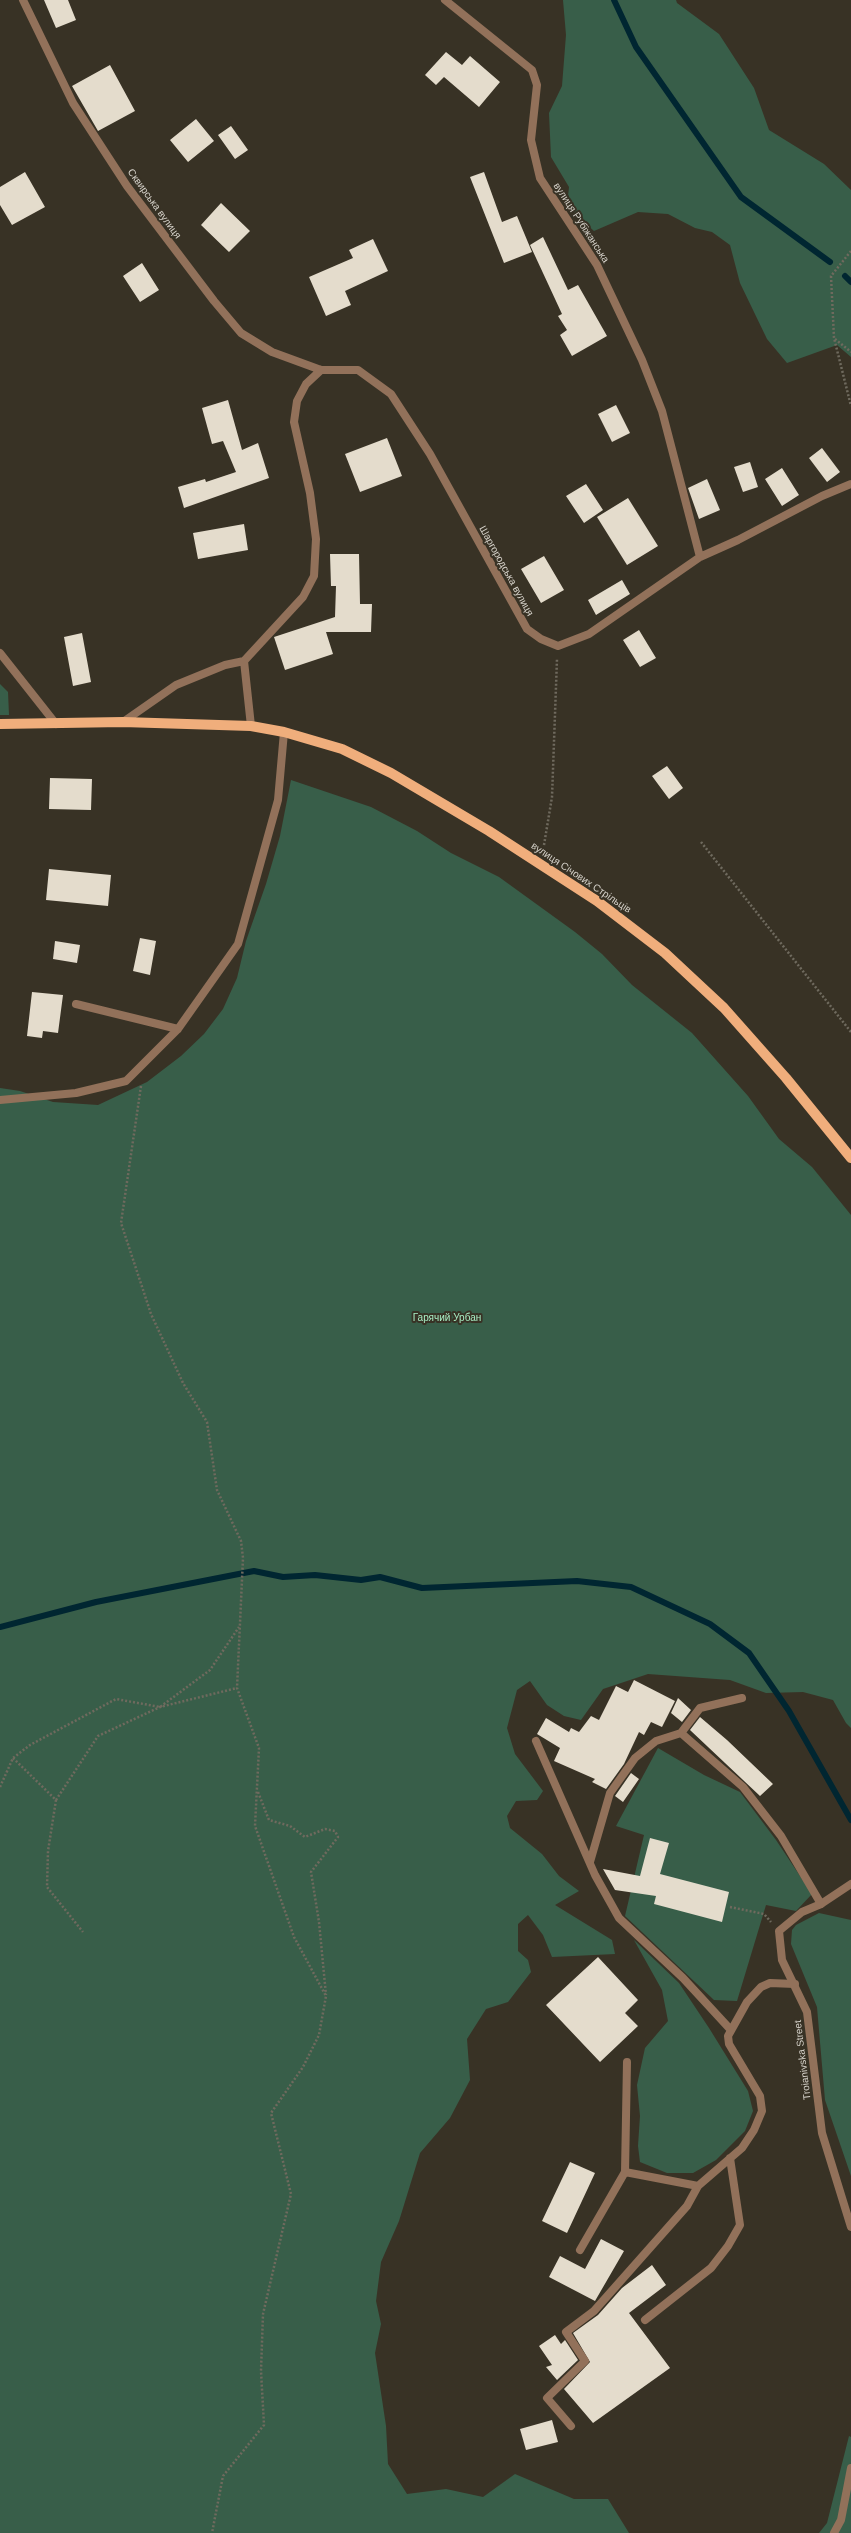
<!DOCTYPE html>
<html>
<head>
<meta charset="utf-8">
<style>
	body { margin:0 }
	canvas { display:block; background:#383225 }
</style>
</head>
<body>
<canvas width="851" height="2533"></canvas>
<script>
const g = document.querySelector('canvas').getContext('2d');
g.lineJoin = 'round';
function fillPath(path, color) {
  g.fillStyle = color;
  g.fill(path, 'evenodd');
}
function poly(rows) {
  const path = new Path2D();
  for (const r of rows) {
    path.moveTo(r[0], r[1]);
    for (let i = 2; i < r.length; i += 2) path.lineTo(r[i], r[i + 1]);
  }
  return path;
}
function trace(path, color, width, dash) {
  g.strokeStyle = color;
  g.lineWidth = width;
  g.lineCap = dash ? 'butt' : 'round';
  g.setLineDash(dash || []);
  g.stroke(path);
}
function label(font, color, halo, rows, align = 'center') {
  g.font = font + ' Helvetica,sans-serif';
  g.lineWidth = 4;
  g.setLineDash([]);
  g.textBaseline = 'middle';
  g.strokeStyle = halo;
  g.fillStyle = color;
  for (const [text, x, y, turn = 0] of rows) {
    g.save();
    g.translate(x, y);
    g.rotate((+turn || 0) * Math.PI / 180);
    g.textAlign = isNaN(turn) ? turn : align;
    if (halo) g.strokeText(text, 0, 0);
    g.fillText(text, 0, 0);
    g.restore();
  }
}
const green = poly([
	[563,0,676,0,677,3,719,34,754,88,769,130,824,164,851,190,851,357,837,345,787,363,767,339,740,283,730,245,712,232,695,228,668,214,638,212,594,231,567,206,569,187,551,157,549,113,562,86,566,35],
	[0,684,8,692,9,715,0,715],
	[291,780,371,807,417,831,451,853,499,877,575,932,602,954,632,985,692,1033,748,1096,779,1139,812,1167,851,1215,851,1728,846,1723,833,1700,803,1692,766,1693,730,1680,648,1674,603,1689,581,1720,564,1716,547,1705,530,1681,517,1690,507,1728,515,1754,543,1791,537,1800,516,1801,507,1816,510,1828,542,1854,559,1876,579,1891,555,1905,612,1940,615,1954,552,1957,543,1935,528,1915,518,1924,518,1951,528,1960,531,1972,508,2002,486,2009,467,2039,470,2080,450,2118,420,2153,399,2221,381,2262,376,2301,381,2324,375,2353,386,2426,388,2464,407,2494,446,2489,483,2497,515,2474,574,2499,608,2499,629,2533,0,2533,0,1088,20,1091,53,1102,98,1105,147,1082,181,1056,204,1034,223,1009,237,978,246,941,266,884,280,836],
	[658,1748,704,1775,740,1792,776,1840,812,1894,796,1911,766,1905,737,2001,714,2000,625,1916,644,1835,616,1826],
	[819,1913,851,1920,851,2176,825,2100,817,2007,791,1944,792,1930,796,1925],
	[634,1940,679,1983,709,2028,748,2091,753,2111,745,2131,716,2160,693,2173,667,2173,640,2162,638,2146,640,2116,637,2085,645,2048,668,2021,662,1990],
	[849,2436,851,2437,851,2533,819,2533,827,2523]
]);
const stream = poly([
	[614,0,636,47,741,197,830,262],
	[845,276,851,282],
	[0,1627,96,1602,254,1571,283,1577,315,1575,361,1580,380,1577,422,1588,577,1581,631,1587,710,1624,749,1653,789,1711,851,1820]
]);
const building = poly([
	[44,0,68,0,76,20,56,28],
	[446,52,462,65,470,56,500,82,479,107,444,77,436,85,425,75],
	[110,65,135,111,98,131,72,86],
	[196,119,214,141,188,162,170,140],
	[231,126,248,150,235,159,218,135],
	[25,172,45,207,12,225,0,205,0,187],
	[484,172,502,222,517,216,532,252,504,263,470,177],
	[221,203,250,231,229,252,201,225],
	[543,237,568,290,578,285,607,336,572,356,560,335,567,330,558,316,562,314,530,245],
	[373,239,388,271,345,291,351,305,326,316,309,277,353,258,349,250],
	[142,263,159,290,140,302,123,276],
	[228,400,242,450,258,443,269,478,184,508,178,487,205,479,206,482,236,472,223,441,212,444,202,408],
	[616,405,630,433,612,442,598,414],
	[387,438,402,476,360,492,345,454],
	[822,448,840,472,827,482,809,458],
	[750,462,758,487,743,492,734,467],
	[782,468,799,495,782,506,765,479],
	[707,479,720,510,699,519,688,488],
	[586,484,603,510,584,523,566,496],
	[628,498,658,546,627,565,597,517],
	[244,524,248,550,198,559,193,533],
	[330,554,359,554,360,604,372,604,371,632,326,632,333,654,285,670,274,637,335,617,336,586,331,586],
	[544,556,564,590,541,603,521,569],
	[622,580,630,594,596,615,588,600],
	[639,630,656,658,640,667,623,640],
	[82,633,91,682,73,686,64,637],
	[667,766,683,788,669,799,652,776],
	[50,778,92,779,91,810,49,809],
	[49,869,111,875,108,906,46,900],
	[140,938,156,941,150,975,133,971],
	[55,941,80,945,77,963,53,959],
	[32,992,63,995,58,1033,43,1031,42,1038,27,1036],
	[634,1680,675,1701,662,1727,651,1722,644,1735,639,1732,624,1764,606,1789,592,1782,595,1779,554,1761,560,1748,537,1734,546,1718,569,1732,571,1728,579,1732,591,1716,599,1720,616,1686,628,1692],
	[678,1698,691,1710,682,1722,671,1713],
	[700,1717,727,1740,773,1784,760,1796,690,1730],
	[631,1773,639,1779,623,1802,615,1796],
	[650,1838,669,1843,660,1874,729,1892,722,1922,654,1904,656,1896,615,1890,603,1869,640,1876],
	[598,1957,638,2000,625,2013,638,2026,600,2062,546,2005],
	[570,2162,595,2173,567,2233,542,2221],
	[601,2239,624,2251,595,2301,549,2277,560,2256,585,2269],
	[652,2265,666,2285,629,2313,670,2368,593,2423,564,2389,590,2362,573,2333,598,2315,622,2288],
	[555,2335,561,2344,565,2340,578,2360,557,2380,546,2367,552,2365,539,2346],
	[552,2420,558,2442,526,2450,520,2429]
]);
const path = poly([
	[851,251,831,276,834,338,851,406],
	[835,339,851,352],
	[701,842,851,1032],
	[544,845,552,797,557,659],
	[141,1086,121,1223,151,1314,183,1383,207,1422,217,1490,241,1541,243,1558,237,1688,259,1748,255,1826,294,1937,326,1996,319,2035,303,2067,271,2113,291,2194,263,2314,261,2371,264,2425,223,2476,212,2533],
	[13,1758,56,1800,48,1851,47,1887,83,1932],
	[0,1787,13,1758,30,1745,116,1699,160,1707,210,1670,239,1627],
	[258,1792,269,1820,290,1826,305,1837,325,1829,335,1831,338,1837,311,1872,319,1922,326,1995],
	[56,1800,98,1736,160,1707,237,1688],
	[730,1907,764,1914,771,1922]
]);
const service = poly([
	[76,1004,178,1029],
	[0,1100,76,1093,126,1081,178,1029,238,944,278,800,284,732],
	[681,1733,743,1787,781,1836,821,1904],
	[536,1741,595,1875,619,1918,683,1978,730,2029],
	[590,1862,610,1793,635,1758,656,1741,681,1733,700,1708,742,1698],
	[625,2172,627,2062],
	[580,2250,625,2172,698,2186],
	[645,2320,711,2268,728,2246,740,2225,730,2158],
	[571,2426,547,2398,585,2361,566,2332,594,2311,687,2206,698,2186,742,2148,754,2130,762,2111,760,2096,729,2044,728,2036,747,2002,761,1987,770,1983,795,1984],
	[834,2533,841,2520,851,2468]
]);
const minor = poly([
	[23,0,73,103,127,186,214,301,241,333,272,352,321,370,358,370,391,394,430,454,527,629,541,639,558,646,589,634,700,557,738,540,822,496,851,484],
	[445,0,532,70,537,85,531,140,540,178,597,265,642,360,662,411,700,557],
	[0,653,56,724],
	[123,722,176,685,225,665,244,661],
	[251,726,244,661,303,597,314,576,316,539,310,493,294,422,297,401,306,384,321,370],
	[851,1884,821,1904,802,1912,779,1931,782,1960,807,2012,822,2133,851,2227]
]);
const primary = poly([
	[0,724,123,722,251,726,284,732,342,749,391,773,489,831,597,901,665,953,724,1008,786,1078,851,1158]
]);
const streetNames = [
	["Сквирська вулиця",154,204,54],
	["вулиця Рубіжанська",581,223,57],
	["Шаргородська вулиця",506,571,61],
	["вулиця Січових Стрільців",581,878,34],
	["Troianivska Street",803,2060,-97]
];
const parkNames = [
	["Гарячий Урбан",447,1318]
];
fillPath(green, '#385e49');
trace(stream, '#002631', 6);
fillPath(building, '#e4dccc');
trace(path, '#6f6a5e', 2.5, [2, 2]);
trace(service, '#92715a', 8);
trace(minor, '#92715a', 8);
trace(primary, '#f0ae7c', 10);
label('10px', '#d6d2ca', '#383225', streetNames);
label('10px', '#a8eec5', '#383225', parkNames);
</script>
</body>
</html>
